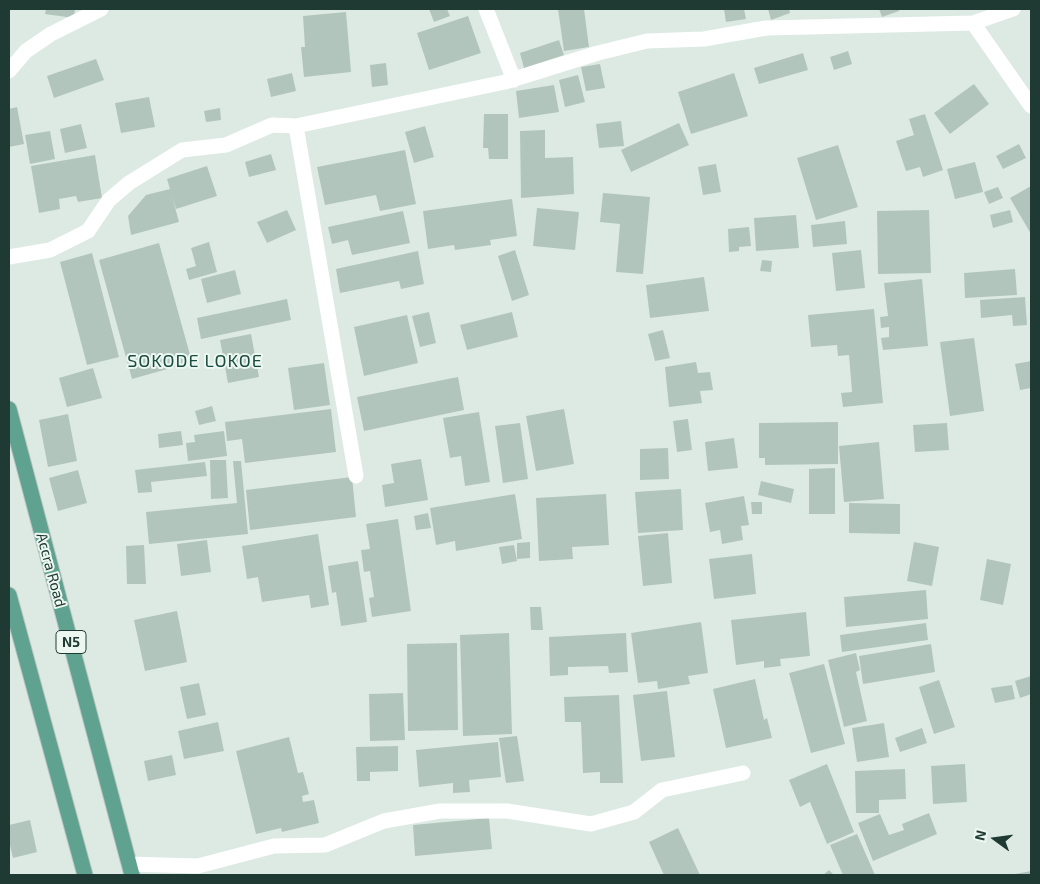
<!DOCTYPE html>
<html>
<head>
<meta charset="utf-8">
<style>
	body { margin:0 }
	#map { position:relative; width:1040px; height:884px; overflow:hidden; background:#ddeae4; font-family:"Exo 2",sans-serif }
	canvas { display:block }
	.frame { position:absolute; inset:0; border:10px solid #1e3a32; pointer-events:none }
	.north { position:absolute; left:970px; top:814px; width:50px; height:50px; -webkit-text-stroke:4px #edf7f2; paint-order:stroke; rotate:284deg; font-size:14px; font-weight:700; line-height:20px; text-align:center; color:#1e3a32 }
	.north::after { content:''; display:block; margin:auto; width:18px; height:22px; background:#1e3a32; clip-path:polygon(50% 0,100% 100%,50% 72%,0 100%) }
</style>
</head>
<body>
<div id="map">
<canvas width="1040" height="884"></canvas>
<div class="frame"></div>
<div class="north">N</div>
</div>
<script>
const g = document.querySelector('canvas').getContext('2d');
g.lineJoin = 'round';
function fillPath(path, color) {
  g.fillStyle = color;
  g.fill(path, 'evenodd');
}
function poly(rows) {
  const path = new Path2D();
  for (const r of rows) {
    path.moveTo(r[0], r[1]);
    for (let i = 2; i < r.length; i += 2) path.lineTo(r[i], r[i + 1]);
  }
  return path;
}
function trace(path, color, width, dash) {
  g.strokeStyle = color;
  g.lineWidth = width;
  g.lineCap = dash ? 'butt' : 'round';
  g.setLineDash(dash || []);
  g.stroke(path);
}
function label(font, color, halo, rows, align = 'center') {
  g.font = font + ' "Exo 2",sans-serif';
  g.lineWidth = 4;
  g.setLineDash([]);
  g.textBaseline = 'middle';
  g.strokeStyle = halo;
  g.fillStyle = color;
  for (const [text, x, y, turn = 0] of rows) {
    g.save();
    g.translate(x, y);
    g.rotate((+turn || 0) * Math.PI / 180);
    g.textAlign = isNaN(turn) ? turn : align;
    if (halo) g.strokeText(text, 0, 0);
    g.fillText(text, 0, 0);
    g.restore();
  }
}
const building = poly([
	[46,9,75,9,74,18,45,14],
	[429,9,447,9,450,16,434,22],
	[558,9,584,9,589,47,564,51],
	[724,9,744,9,746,19,726,22],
	[768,9,789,9,790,13,771,20],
	[879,9,898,9,899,11,882,17],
	[346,12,351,72,304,77,301,47,305,47,303,16],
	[468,16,481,53,429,70,417,33],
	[559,40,564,55,524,68,520,53],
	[848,51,852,64,834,70,830,57],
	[803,53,808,70,759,84,754,68],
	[96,59,104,80,54,98,47,76],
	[386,63,388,85,372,87,370,65],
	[600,64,605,88,586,91,581,67],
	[292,73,296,91,271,97,267,79],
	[734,73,748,116,691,134,678,92],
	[578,75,585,102,565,107,559,80],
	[974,84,989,104,950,134,934,113],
	[554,85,559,112,519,118,516,91],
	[149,97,155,127,121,133,115,103],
	[17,107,24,144,9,147,9,109],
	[220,108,221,120,206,122,204,111],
	[484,114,508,114,508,159,489,159,488,148,483,148],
	[925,114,943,170,923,177,920,167,906,171,896,141,914,135,909,119],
	[621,121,624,146,599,148,596,124],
	[679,123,689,145,631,172,621,150],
	[81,124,87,148,65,153,60,129],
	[425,126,434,157,414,163,405,132],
	[545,130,545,158,573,157,574,194,521,198,520,131],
	[50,131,55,159,30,164,25,135],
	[1019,144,1026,158,1003,169,996,156],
	[838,145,858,207,816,220,797,158],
	[405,150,416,204,380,211,376,195,325,205,317,167],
	[271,154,276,170,249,177,245,162],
	[95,155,102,198,78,202,76,196,59,199,60,209,39,213,31,166],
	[975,162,983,192,955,199,947,169],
	[716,164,721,192,703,195,698,167],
	[207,166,217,196,176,209,172,196,179,222,131,235,128,216,146,195,170,189,167,179],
	[1031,186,1031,234,1010,198],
	[998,187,1003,198,989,204,984,192],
	[603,193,650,197,643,274,616,272,620,224,600,222],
	[512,199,517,236,490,240,491,245,455,250,454,245,428,249,423,211],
	[537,208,579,212,575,250,533,246],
	[287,210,296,230,267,243,257,222],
	[929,210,931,273,878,274,877,211],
	[1010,210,1013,222,993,228,990,215],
	[403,211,410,243,352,255,348,240,332,244,328,227],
	[796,215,799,248,756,251,754,218],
	[845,221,847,244,813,247,811,225],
	[749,227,751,246,739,247,739,251,729,252,728,229],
	[209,242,217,272,189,280,186,269,196,266,191,248],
	[159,243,192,362,132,379,99,260],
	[515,250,529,295,512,301,498,256],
	[861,250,865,288,836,291,832,253],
	[418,251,424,284,401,289,399,281,340,293,336,269],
	[92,253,119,357,87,365,60,262],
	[762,260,772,261,771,272,760,271],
	[1015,269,1017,295,965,298,964,273],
	[235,270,241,294,207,303,201,279],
	[704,277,709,311,650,318,646,285],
	[922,279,928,346,883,350,881,338,889,337,889,327,881,328,880,317,888,316,884,283],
	[1025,297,1027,325,1013,326,1012,315,981,318,980,300],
	[287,299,291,320,201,339,197,318],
	[874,309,883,403,843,407,841,393,852,392,849,355,838,356,837,345,811,347,808,315],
	[429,312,436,343,420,347,412,316],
	[512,312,518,337,467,350,460,325],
	[407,315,418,363,364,376,354,327],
	[663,330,670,358,655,361,648,334],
	[251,334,259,377,228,383,220,340],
	[974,338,984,411,950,416,940,342],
	[1031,361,1031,388,1020,390,1015,364],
	[696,362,698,373,710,372,713,390,700,391,702,403,669,407,665,367],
	[324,363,330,405,294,410,288,368],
	[93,368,102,398,67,407,59,378],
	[458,377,464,410,364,431,357,397],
	[212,406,216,421,199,425,195,411],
	[331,409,336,452,245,463,242,439,227,441,225,422],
	[564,409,574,464,536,471,526,416],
	[479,412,490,482,465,486,461,456,450,458,443,418],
	[68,414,77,461,48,467,39,420],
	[688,419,692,450,677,452,673,421],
	[838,422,838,464,765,465,765,458,759,458,759,423],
	[520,423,528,479,503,483,495,426],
	[947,423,949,450,915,452,913,425],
	[181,431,183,445,159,448,158,434],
	[224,431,227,456,188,461,186,443,195,442,194,435],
	[734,438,738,468,708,471,705,442],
	[879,442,884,499,844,502,839,446],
	[668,448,669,479,640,480,640,449],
	[421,459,428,500,385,507,382,485,394,483,391,464],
	[210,460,226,460,228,498,211,499],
	[233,461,241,461,248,534,149,544,146,512,237,503],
	[205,462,207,476,151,482,152,492,138,493,135,470],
	[835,468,835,514,809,514,809,469],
	[78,470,87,503,58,511,49,478],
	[352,477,356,517,250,530,246,490],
	[761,481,794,489,791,503,758,495],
	[681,489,683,530,638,533,635,492],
	[515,494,522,539,456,551,455,541,436,545,430,508],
	[606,494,609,545,572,547,573,559,539,561,536,498],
	[744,496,749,525,741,526,743,540,722,544,720,530,710,532,705,503],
	[751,502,762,502,762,514,752,514],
	[849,503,900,504,900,534,849,533],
	[428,513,431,528,416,530,414,516],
	[398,519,411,611,372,617,369,598,374,597,370,571,364,572,361,550,370,549,366,524],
	[668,533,672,583,643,586,638,536],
	[318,534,329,605,311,608,309,595,262,602,258,577,247,579,242,546],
	[207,540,211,572,181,576,177,544],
	[530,542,530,558,517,559,517,543],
	[914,542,939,547,932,586,907,581],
	[144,545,146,584,127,584,126,546],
	[514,545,517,561,502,564,499,547],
	[752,554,756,594,714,599,709,559],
	[987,559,1011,564,1003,605,980,600],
	[358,561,367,622,341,626,336,592,332,593,328,566],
	[926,590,928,619,846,627,844,597],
	[530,607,541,607,543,630,531,630],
	[177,611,187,662,145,671,134,620],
	[806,612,810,656,780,659,781,666,764,668,764,661,736,665,731,620],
	[701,622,708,673,688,676,690,684,658,689,657,681,638,683,631,633],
	[926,623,928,640,842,652,840,635],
	[509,633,512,734,463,736,460,635],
	[626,633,628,672,609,673,608,666,568,667,568,675,550,676,549,637],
	[457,643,458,730,408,731,407,644],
	[931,644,935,672,863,684,859,656],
	[856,653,860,670,856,672,867,721,844,727,828,660],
	[824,664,845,744,811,753,789,673],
	[1031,676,1031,694,1020,698,1015,681],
	[755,679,764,720,767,718,772,738,726,748,713,689],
	[939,680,955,727,934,734,919,687],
	[199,683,206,715,187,719,180,687],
	[1012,685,1015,699,995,703,991,688],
	[667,691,675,757,641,761,633,695],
	[403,693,405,740,370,741,369,694],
	[619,695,623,783,600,783,600,772,583,773,581,722,565,722,564,697],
	[218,722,224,751,184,759,178,731],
	[884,723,889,757,857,762,852,728],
	[922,728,927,743,900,752,895,738],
	[517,736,524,781,506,783,499,738],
	[289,737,298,773,303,772,309,794,302,796,303,802,314,800,319,823,282,832,281,828,256,834,236,751],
	[498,742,501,777,469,780,470,792,453,793,453,783,419,787,416,750],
	[398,746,398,771,370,772,370,781,357,781,356,747],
	[172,755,176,775,148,781,144,761],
	[827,764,854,832,827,844,810,802,800,807,789,780],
	[965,764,967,802,933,804,931,766],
	[905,769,906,799,879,800,879,813,856,813,855,771],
	[929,813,937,834,873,861,858,823,880,814,889,835,904,830,902,824],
	[489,818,492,849,415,856,413,825],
	[30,820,37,852,13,858,9,841,9,825],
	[678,828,700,875,664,875,649,842],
	[857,834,875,875,843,875,830,845],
	[829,870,834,875,823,875],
	[1031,871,1031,875,1015,875,1015,874]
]);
const minor = poly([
	[486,9,514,80],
	[973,23,1031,106],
	[9,71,26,51,51,34,101,9],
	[296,126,356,476],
	[9,257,50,250,88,231,109,200,129,183,182,150,226,145,272,125,296,126,505,82,598,53,647,41,704,39,766,28,973,23,1013,9],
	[129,864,198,866,274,846,325,845,384,821,440,811,507,811,591,824,634,812,662,790,743,773]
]);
const major = poly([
	[9,409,132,875],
	[9,595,85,875]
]);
const shields = [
	[71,642,30]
];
const shieldNames = [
	["N5",71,642]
];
const streetNames = [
	["Accra Road",51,570,75]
];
const quarterNames = [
	["SOKODE LOKOE",195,361]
];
fillPath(building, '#b2c5bd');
trace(major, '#bcc4c2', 17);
trace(minor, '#fff', 15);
trace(major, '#5fa28f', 15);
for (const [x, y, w] of shields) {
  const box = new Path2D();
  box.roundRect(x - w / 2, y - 11.5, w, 23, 4);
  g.fillStyle = '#edf7f2';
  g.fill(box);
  trace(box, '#1e3a32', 1);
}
label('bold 14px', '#1e3a32', null, shieldNames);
label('15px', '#1e3a32', '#edf7f2', streetNames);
g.letterSpacing = '1px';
label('18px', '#1a4c3f', '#edf7f2', quarterNames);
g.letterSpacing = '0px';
</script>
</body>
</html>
